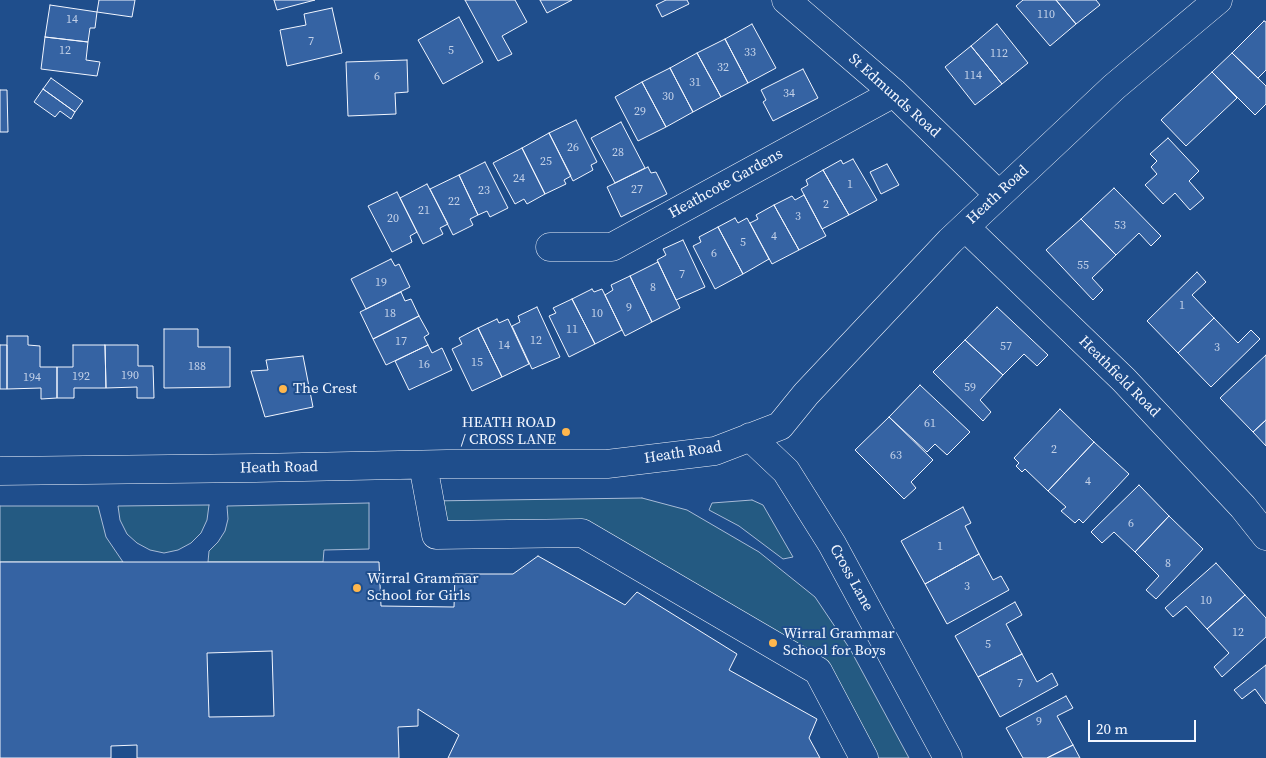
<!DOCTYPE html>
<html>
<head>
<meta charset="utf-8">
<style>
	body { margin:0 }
	#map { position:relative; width:1266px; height:758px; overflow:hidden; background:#1f4e8c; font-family:"Source Serif 4",serif }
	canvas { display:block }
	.scale { position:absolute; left:1088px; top:720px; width:108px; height:22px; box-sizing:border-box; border:2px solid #f2f6ff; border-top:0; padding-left:6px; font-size:15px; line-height:18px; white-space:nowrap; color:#f2f6ff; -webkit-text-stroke:4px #1f4e8c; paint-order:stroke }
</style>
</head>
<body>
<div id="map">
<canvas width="1266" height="758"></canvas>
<div class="scale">20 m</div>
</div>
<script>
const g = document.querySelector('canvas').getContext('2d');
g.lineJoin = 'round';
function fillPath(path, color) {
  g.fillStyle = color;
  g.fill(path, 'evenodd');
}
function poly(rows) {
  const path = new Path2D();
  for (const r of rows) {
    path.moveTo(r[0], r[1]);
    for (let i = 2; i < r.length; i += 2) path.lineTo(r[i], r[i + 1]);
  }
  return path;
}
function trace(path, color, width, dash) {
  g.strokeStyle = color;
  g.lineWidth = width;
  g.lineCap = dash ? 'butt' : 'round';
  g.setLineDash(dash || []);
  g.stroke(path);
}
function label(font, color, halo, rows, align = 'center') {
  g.font = font + ' "Source Serif 4",serif';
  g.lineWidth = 4;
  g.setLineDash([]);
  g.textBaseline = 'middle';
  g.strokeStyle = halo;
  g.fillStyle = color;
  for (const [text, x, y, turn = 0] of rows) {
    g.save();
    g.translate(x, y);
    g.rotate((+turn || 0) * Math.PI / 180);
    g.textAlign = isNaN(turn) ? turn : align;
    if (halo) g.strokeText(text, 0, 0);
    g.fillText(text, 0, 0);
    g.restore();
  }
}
const green = poly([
	[642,498,687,510,759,552,815,597,850,649,909,758,871,758,837,693,589,531,448,530,429,501,642,498],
	[752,500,763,505,793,557,783,559,739,526,709,510,712,503,752,500],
	[369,503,369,549,324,550,323,562,208,562,209,551,218,542,225,531,228,519,227,506,369,503],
	[209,505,207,520,201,533,191,543,178,550,164,553,150,550,137,543,127,534,120,520,118,506,209,505],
	[0,506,98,506,106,537,123,562,0,562,0,506]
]);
const building = poly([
	[99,0,135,0,132,17,97,12,99,0],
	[274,0,315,0,277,10,274,0],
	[465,0,515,0,527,22,502,36,512,54,498,61,465,0],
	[540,0,572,0,547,13,540,0],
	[666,0,687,0,689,4,662,17,656,5,666,0],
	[1023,0,1056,0,1076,24,1050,46,1016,6,1023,0],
	[1056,0,1096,0,1100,5,1076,24,1056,0],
	[50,5,97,12,95,28,90,28,88,42,45,37,50,5],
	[332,8,342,53,287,66,280,30,306,25,304,14,332,8],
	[459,17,483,62,443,84,418,40,459,17],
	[1264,21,1266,22,1266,70,1258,78,1232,53,1264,21],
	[752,24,776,68,748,83,725,39,752,24],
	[997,24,1028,63,1002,84,971,46,997,24],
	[45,37,88,42,86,60,100,62,97,76,41,69,45,37],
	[725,39,748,83,721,97,697,53,725,39],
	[971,46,1002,84,975,105,945,67,971,46],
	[697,53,721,97,693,112,670,68,697,53],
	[1232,53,1266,86,1266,104,1255,115,1212,72,1232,53],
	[407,60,408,92,395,93,396,114,348,116,346,62,407,60],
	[670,68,693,112,666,127,642,82,670,68],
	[803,69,818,98,773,121,763,102,766,100,761,90,803,69],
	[1212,72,1237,98,1186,146,1161,120,1212,72],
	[51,78,83,101,75,112,43,89,51,78],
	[642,82,666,127,638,141,615,97,642,82],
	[43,89,75,112,71,119,60,111,55,117,34,102,43,89],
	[0,90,7,90,8,132,0,132,0,90],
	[576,120,597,162,591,165,593,170,573,181,549,133,576,120],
	[621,122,645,168,615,183,591,138,621,122],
	[549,133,571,176,564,180,566,184,545,194,522,148,549,133],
	[1168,138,1199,171,1189,181,1204,198,1190,210,1175,193,1163,204,1145,185,1157,174,1151,167,1157,161,1150,154,1168,138],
	[522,148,545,194,527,204,524,199,515,204,493,163,522,148],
	[853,159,877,200,849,215,823,170,841,160,843,164,853,159],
	[485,162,508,208,490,217,487,211,478,215,459,175,485,162],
	[887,164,899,185,881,194,870,172,887,164],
	[648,167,651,173,656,172,667,194,621,217,607,187,648,167],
	[823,170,849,215,822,229,801,189,808,185,806,180,823,170],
	[459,175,478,215,470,219,473,225,453,235,430,189,459,175],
	[427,184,448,224,440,228,443,234,423,244,400,198,427,184],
	[1114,188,1161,236,1151,246,1139,233,1116,255,1081,219,1114,188],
	[397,192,417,232,410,236,412,242,392,252,368,206,397,192],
	[804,195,826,236,799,250,774,205,792,196,795,200,804,195],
	[774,205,799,250,772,264,750,223,758,219,756,215,774,205],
	[735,218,738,223,747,218,769,259,743,274,718,227,735,218],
	[1081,219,1116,255,1092,278,1103,290,1093,300,1046,250,1081,219],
	[718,227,743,274,715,289,693,246,701,242,699,237,718,227],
	[683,240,705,287,676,300,657,260,666,255,663,249,683,240],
	[391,259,395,266,399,264,410,287,366,309,351,279,391,259],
	[658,262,680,308,652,322,630,276,658,262],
	[1197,272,1206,282,1192,295,1214,318,1178,353,1147,321,1197,272],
	[630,276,652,322,625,336,605,295,613,290,611,285,630,276],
	[592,289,594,292,602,289,622,330,595,344,572,299,592,289],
	[401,292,405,301,411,299,419,316,373,339,360,312,401,292],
	[572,299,595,344,569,357,549,316,556,313,553,308,572,299],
	[537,307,560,357,532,369,512,326,520,322,518,316,537,307],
	[997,307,1048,355,1037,366,1024,354,1003,375,965,340,997,307],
	[419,316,429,334,424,337,428,345,386,365,373,339,419,316],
	[1214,318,1238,343,1251,330,1260,339,1211,387,1178,353,1214,318],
	[497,319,499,323,508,319,529,364,502,377,478,328,497,319],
	[478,328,502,377,472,391,452,349,462,344,459,338,478,328],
	[164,329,198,329,198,347,230,347,230,387,164,388,164,329],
	[7,336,28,336,28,345,40,346,40,367,57,367,57,398,41,399,41,388,7,389,7,336],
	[965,340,1003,375,980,400,991,412,983,421,933,372,965,340],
	[0,345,7,345,7,389,0,389,0,345],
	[73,345,105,345,106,388,74,388,74,398,57,398,57,367,73,367,73,345],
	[105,345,138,345,138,366,153,366,154,398,137,398,137,387,106,388,105,345],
	[428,345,432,353,442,348,452,370,409,390,395,361,428,345],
	[1266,355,1266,420,1253,432,1220,398,1266,355],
	[303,356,313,407,265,417,251,371,268,370,266,360,303,356],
	[920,385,970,432,947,455,935,444,927,452,889,417,920,385],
	[1060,409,1094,442,1048,491,1025,469,1022,472,1016,466,1019,463,1014,458,1060,409],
	[889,417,933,460,911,482,916,488,904,499,855,450,889,417],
	[1266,420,1266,446,1253,432,1266,420],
	[1094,442,1129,474,1083,523,1079,519,1075,523,1061,511,1066,507,1048,491,1094,442],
	[1139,485,1169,516,1135,552,1114,532,1102,543,1091,532,1139,485],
	[963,507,971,523,965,526,979,554,925,584,901,541,963,507],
	[1169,516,1203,549,1156,599,1146,590,1159,576,1135,552,1169,516],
	[979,554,993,580,1001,576,1009,590,947,624,925,584,979,554],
	[538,556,625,605,637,592,737,654,729,670,817,719,809,738,820,758,448,758,459,735,418,709,418,726,398,727,399,758,137,758,137,745,111,746,111,758,0,758,0,562,379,562,381,606,454,607,455,574,513,574,538,556],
	[272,651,274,716,209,717,207,653,272,651],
	[1216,563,1245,595,1207,629,1186,606,1173,617,1165,608,1216,563],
	[1245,595,1266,618,1266,637,1222,677,1214,667,1229,653,1207,629,1245,595],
	[1015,602,1022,615,1006,624,1022,654,978,677,955,636,1015,602],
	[1022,654,1037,682,1052,673,1058,685,1000,717,978,677,1022,654],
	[1266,665,1266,704,1255,689,1242,699,1234,690,1266,665],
	[1066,696,1073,708,1057,716,1073,745,1047,758,1023,758,1006,728,1066,696],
	[1073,745,1080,758,1047,758,1073,745]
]);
const minor = poly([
	[786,0,894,93,999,195],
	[965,227,1124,380,1243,507,1266,536],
	[550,247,612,247,894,93],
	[750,437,786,471,832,544,948,758],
	[423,465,436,535,582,533,818,671,864,758],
	[0,471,255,468,447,464,607,464,715,451,780,426,806,394,950,241,1114,87,1218,0]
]);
const markers = [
	[283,389,5,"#ffb74d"],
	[566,432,5,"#ffb74d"],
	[357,588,5,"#ffb74d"],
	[773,643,5,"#ffb74d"]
];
const numberNames = [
	["110",1046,15],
	["14",72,20],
	["7",311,42],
	["12",65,51],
	["5",451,51],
	["33",750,53],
	["112",999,54],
	["32",723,68],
	["114",973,76],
	["6",377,77],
	["31",695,83],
	["34",789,94],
	["30",668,97],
	["29",640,112],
	["26",573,148],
	["28",618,153],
	["25",546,162],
	["24",519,179],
	["1",850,185],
	["27",637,190],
	["23",484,191],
	["22",454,202],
	["2",826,205],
	["21",424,211],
	["3",798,217],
	["20",393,219],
	["53",1120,226],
	["4",774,237],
	["5",743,243],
	["6",714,254],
	["55",1083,266],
	["7",682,275],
	["19",381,283],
	["8",653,288],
	["1",1182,306],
	["9",629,308],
	["18",390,314],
	["10",597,314],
	["11",572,330],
	["12",536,341],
	["17",401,342],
	["14",504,346],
	["57",1006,347],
	["3",1217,348],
	["15",477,363],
	["16",424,365],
	["188",197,367],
	["190",130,376],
	["192",81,377],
	["194",32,378],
	["59",970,388],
	["61",930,424],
	["2",1054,450],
	["63",896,456],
	["4",1088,482],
	["6",1131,524],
	["1",940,547],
	["8",1168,564],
	["3",967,587],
	["10",1206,601],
	["12",1238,633],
	["5",988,645],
	["7",1020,684],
	["9",1039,722]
];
const streetNames = [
	["St Edmunds Road",894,96,42],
	["Heathcote Gardens",726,184,-29],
	["Heath Road",998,195,-43],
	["Heathfield Road",1119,377,45],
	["Heath Road",683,453,-9],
	["Heath Road",279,468,-1],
	["Cross Lane",851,578,61]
];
const poiNames = [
	["The Crest",293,389],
	["HEATH ROAD",556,423,"right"],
	["/ CROSS LANE",556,440,"right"],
	["Wirral Grammar",367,579],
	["School for Girls",367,596],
	["Wirral Grammar",783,634],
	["School for Boys",783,651]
];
fillPath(green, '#245a82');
trace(green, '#a8bbd7', 1);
fillPath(building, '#3563a3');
trace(building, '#f2f6ff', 1);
trace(minor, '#f2f6ff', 29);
trace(minor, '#1f4e8c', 28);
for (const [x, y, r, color] of markers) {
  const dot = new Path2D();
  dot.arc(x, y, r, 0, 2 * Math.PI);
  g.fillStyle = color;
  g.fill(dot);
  trace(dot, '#1f4e8c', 2);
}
label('12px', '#c3d1e8', null, numberNames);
label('15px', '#f2f6ff', '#1f4e8c', streetNames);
label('15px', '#f2f6ff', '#1f4e8c', poiNames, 'left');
</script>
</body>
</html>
